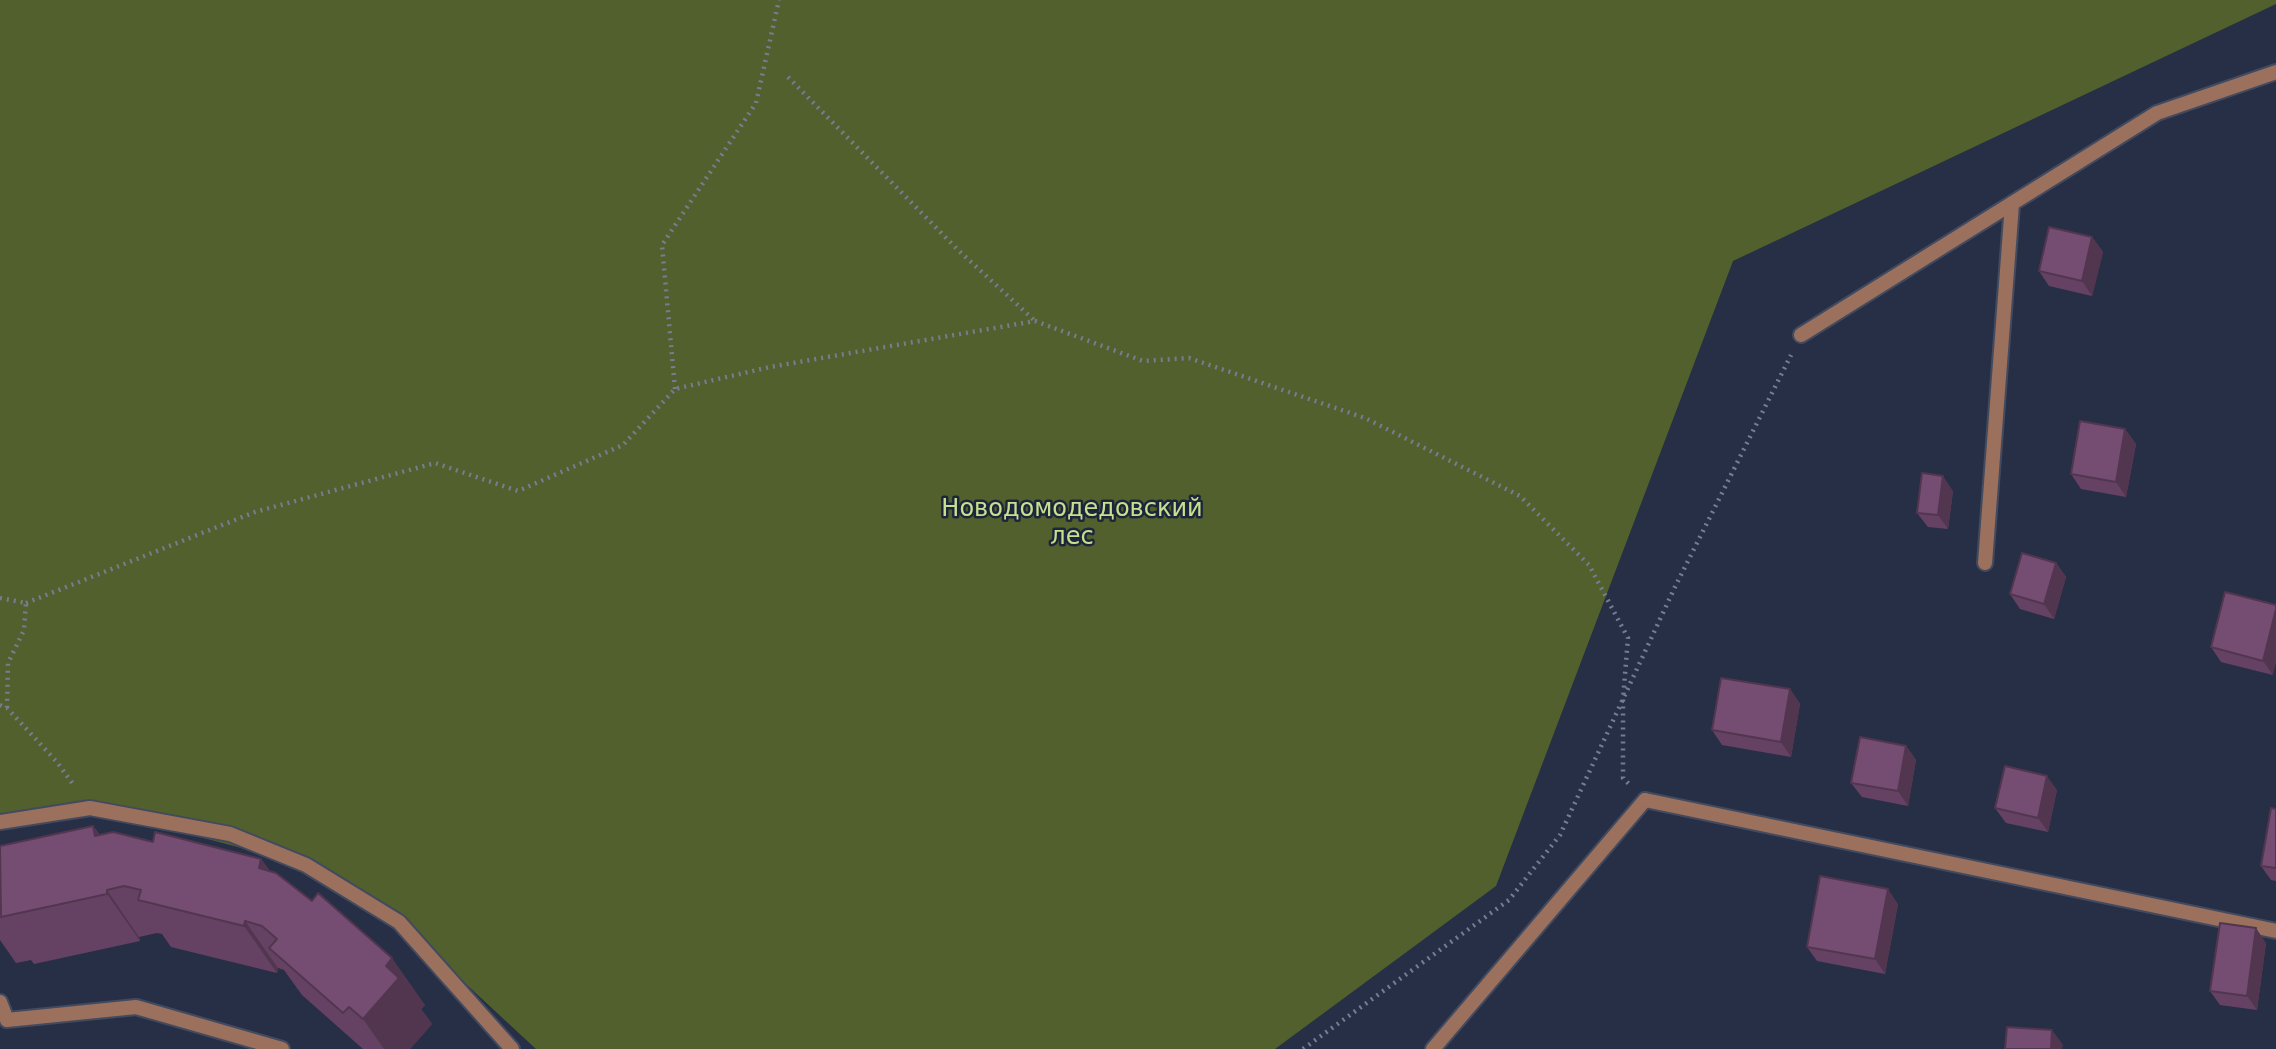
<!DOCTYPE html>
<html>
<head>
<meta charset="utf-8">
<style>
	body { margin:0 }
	canvas { display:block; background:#262f45 }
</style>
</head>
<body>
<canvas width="2276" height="1049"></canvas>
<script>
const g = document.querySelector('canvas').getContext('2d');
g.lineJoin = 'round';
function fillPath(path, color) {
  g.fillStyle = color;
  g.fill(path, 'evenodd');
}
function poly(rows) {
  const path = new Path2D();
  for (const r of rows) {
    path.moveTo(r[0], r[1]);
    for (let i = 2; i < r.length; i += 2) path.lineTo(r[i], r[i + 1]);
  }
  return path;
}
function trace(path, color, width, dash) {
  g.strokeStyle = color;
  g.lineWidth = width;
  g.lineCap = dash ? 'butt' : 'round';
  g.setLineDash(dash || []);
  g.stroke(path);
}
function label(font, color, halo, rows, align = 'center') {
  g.font = font + ' "DejaVu Sans",sans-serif';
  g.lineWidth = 5;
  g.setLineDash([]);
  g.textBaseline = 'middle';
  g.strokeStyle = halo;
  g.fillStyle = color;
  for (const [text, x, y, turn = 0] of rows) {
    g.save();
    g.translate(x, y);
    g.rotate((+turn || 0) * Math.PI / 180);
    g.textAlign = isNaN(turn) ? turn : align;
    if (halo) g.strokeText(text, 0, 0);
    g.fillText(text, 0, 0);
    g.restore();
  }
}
const forest = poly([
	[0,0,2276,0,2276,4,1733,261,1496,886,1275,1049,536,1049,399,922,306,865,90,808,0,822]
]);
const path = poly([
	[788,77,957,249,1035,321],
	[675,389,662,245,756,103,779,0],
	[0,598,26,603,24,630,8,663,7,708],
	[26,603,255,512,435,463,518,491,623,445,675,389,770,367,1035,321,1143,361,1189,358,1365,418,1520,496,1589,565,1628,638,1623,699,1623,778,1629,784],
	[0,705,7,708,57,762,75,787],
	[1303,1049,1509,900,1560,835,1674,589,1791,355]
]);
const service = poly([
	[1985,563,2012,204],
	[0,822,90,808,230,834,306,865,399,922,512,1049],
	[0,1002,7,1020,136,1007,282,1049],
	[1433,1049,1645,800]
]);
const minor = poly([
	[1801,335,2157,113,2276,72],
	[1645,800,2276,931]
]);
const wall = poly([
	[2092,237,2103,252,2092,296,2049,286,2039,271],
	[2125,429,2136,444,2126,497,2081,489,2071,474],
	[1953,491,1948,529,1928,527,1917,513],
	[2056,563,2066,577,2054,619,2020,609,2010,594],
	[2225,592,2273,675,2221,662,2211,647],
	[1790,689,1800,704,1791,757,1722,745,1712,730],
	[1906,746,1916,760,1908,806,1862,797,1851,783],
	[2057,790,2048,832,2006,823,1995,808],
	[2276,809,2276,881,2271,880,2261,866],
	[93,826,100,835,261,859,270,871,425,1005,421,1009,432,1024,410,1049,363,1049,302,995,284,970,278,968,277,973,171,947,162,934,157,933,139,937,140,941,34,964,31,960,16,963,0,940,0,846],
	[1898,904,1885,974,1817,961,1807,947],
	[2266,943,2257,1010,2220,1005,2210,991]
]);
const shadedWall = poly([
	[2092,237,2103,252,2092,296,2082,281],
	[2125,429,2136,444,2126,497,2116,482],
	[1943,476,1953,491,1948,529,1938,515],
	[2056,563,2066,577,2054,619,2044,604],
	[2276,609,2276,663,2273,675,2263,661],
	[1790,689,1800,704,1791,757,1781,742],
	[1906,746,1916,760,1908,806,1898,791],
	[2047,776,2057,790,2048,832,2038,818],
	[93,826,126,873,95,836],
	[261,859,294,905,259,868],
	[1888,889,1898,904,1885,974,1875,959],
	[107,890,139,937,140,941,107,894],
	[245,921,278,968,277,973,244,926],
	[2256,928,2266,943,2257,1010,2247,996],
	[392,958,425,1005,421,1009,432,1024,410,1049,384,1049,363,1019,386,966],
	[2052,1030,2063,1045,2062,1049,2051,1049]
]);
const building = poly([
	[2049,227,2092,237,2082,281,2039,271,2049,227],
	[2080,421,2125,429,2116,482,2071,474,2080,421],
	[1922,473,1943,476,1938,515,1917,513,1922,473],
	[2022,553,2056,563,2044,604,2010,594,2022,553],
	[2225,592,2276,605,2276,609,2263,661,2211,647,2225,592],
	[1721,678,1790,689,1781,742,1712,730,1721,678],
	[1860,737,1906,746,1898,791,1851,783,1860,737],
	[2005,766,2047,776,2038,818,1995,808,2005,766],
	[2271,808,2276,809,2276,868,2261,866,2271,808],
	[93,826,95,836,113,832,153,842,155,832,261,859,259,868,276,873,312,901,318,893,392,958,386,966,399,978,363,1019,349,1007,343,1013,269,948,277,939,262,926,245,921,244,926,138,900,141,890,124,886,107,890,107,894,1,917,0,846,93,826],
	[1820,876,1888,889,1875,959,1807,947,1820,876],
	[2220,923,2256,928,2247,996,2210,991,2220,923],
	[2007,1027,2052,1030,2051,1049,2005,1049,2007,1027]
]);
const parkNames = [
	["Новодомодедовский",1072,510],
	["лес",1072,538]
];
fillPath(forest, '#52602d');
trace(service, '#424a5f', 18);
trace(minor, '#424a5f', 18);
trace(path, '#757d90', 4.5, [2, 5]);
trace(service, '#9b705d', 14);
trace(minor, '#9b705d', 14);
fillPath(wall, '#654263');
fillPath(shadedWall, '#523650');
fillPath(building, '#754d73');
trace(building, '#523650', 2);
label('24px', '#c7e090', '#1d253b', parkNames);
</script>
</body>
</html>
